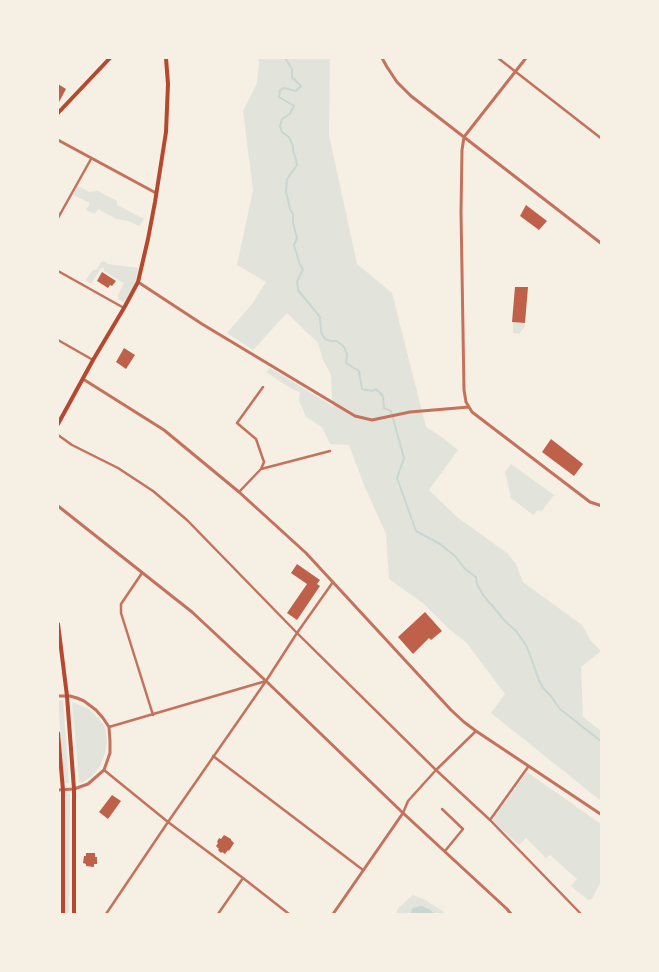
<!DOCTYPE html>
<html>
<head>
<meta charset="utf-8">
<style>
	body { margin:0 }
	#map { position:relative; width:659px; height:972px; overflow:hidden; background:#f6efe4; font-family:"Exo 2",sans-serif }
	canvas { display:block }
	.frame { position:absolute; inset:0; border:59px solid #f6efe4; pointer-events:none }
</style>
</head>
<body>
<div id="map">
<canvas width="659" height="972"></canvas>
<div class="frame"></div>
</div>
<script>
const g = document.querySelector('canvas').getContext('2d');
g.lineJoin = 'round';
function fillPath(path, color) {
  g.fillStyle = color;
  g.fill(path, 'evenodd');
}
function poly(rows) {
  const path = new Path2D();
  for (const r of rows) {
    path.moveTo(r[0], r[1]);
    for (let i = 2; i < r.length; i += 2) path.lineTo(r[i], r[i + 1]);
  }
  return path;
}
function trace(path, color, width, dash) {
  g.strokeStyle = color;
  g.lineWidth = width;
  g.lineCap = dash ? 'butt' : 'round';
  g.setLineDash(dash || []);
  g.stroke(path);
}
const green = poly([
	[258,58,330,58,329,135,357,264,392,293,426,427,443,438,458,450,429,490,457,517,507,553,516,564,523,582,582,625,591,641,601,651,581,667,583,717,601,731,601,801,491,713,505,694,466,642,448,628,424,604,389,579,386,534,364,485,349,445,330,444,322,427,306,417,299,400,300,392,292,389,266,372,270,368,334,407,332,400,331,375,323,360,318,343,287,313,253,350,227,333,252,304,266,282,237,265,253,190,243,111,257,83,259,63],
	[78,186,89,192,98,191,117,201,117,205,140,217,144,218,140,226,128,221,116,219,98,209,95,214,86,210,90,203,73,195],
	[104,261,108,264,138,268,135,283,124,303,118,299,118,295,124,283,115,278,104,271,104,268,101,268,91,284,85,280,93,270,97,269,101,262],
	[513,322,525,323,525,326,519,334,513,333],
	[511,464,554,495,541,512,538,510,533,515,511,498,505,472],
	[63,700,69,783,64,783,58,701],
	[72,702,89,709,98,718,105,727,107,741,105,754,100,766,92,776,81,783,79,782],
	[527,772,601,824,601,881,592,899,588,900,571,886,577,879,550,855,546,858,526,838,519,845,492,821],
	[66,794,70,794,69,914,65,914],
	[413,895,424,899,447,914,395,914,399,907]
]);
const water = poly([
	[422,906,430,910,435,914,411,914,412,909,416,907]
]);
const stream = poly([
	[285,58,292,69,292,77,301,86,296,91,284,88,280,90,279,97,294,106,290,114,282,119,280,126,282,132,289,137,293,146,293,151,295,156,297,165,287,179,286,191,290,209,293,214,293,223,297,238,294,245,300,265,303,269,297,282,298,290,320,317,321,332,325,339,331,341,337,341,344,347,347,354,346,363,359,371,362,389,372,391,376,389,383,396,384,408,391,411,404,458,397,478,416,531,440,544,455,556,465,569,476,577,477,584,483,595,505,621,517,632,526,645,533,663,538,678,543,688,550,695,560,709,602,742]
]);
const building = poly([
	[58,84,66,89,58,104],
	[526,205,547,221,539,230,520,216],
	[102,272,116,281,112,286,110,285,108,288,97,281],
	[515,287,528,287,525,323,512,322],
	[124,348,135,355,126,369,116,362],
	[551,439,583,464,574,476,542,452],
	[297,564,320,580,317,584,320,586,297,620,287,613,307,584,291,573],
	[425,612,442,631,431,640,429,638,413,654,398,637],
	[112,795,121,801,108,819,99,812],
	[224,835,231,839,231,840,234,843,229,851,228,850,225,854,222,852,221,853,218,850,219,849,216,846,218,843,217,842,219,838,221,839],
	[86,853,95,853,95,857,97,857,97,864,94,864,94,867,86,866,86,864,83,863,84,856,86,856]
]);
const minor = poly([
	[498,58,602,139],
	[58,218,91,159],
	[58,271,124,308],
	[58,340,93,360],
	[58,435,72,445,118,468,153,491,187,520,297,633,436,770,490,820,581,914],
	[261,469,264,462,256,439,237,423,263,387],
	[239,492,261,469,330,451],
	[142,573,121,604,121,613,153,715],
	[109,727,266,681],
	[213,756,363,870],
	[104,770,168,822,243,878,289,914],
	[442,809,463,829,445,851],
	[403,813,408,801,436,770,476,731],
	[490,820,528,767],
	[106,914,168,822,266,681,297,633,333,582],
	[218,914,243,878]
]);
const tertiary = poly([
	[382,58,387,67,397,82,411,96,602,244],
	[526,58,464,137,462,150,461,212,464,390,466,402,472,412,590,502,602,506],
	[58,140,156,193],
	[138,282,202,324,355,416,372,420,410,412,469,407],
	[83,379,164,430,239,492,306,553,451,710,464,722,476,731,602,815],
	[58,506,192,612,266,681,403,813,507,909,511,914],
	[58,696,70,696,77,698,84,701,96,710,103,718,109,727,110,741,110,753,104,770,88,784,74,789,58,790],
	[333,914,403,813]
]);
const primary = poly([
	[58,113,110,58],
	[58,424,93,360,124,308,138,282,148,239,155,202,166,132,168,84,166,58],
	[58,624,67,696,74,789,74,914],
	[58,733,63,790,63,914]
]);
fillPath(green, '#e2e4dc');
fillPath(water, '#c9d6d2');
trace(stream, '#c9d6d2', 2);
fillPath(building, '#bf614a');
trace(minor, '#c5725c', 2.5);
trace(tertiary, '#c5725c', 3);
trace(primary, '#b5482f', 4);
</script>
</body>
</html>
